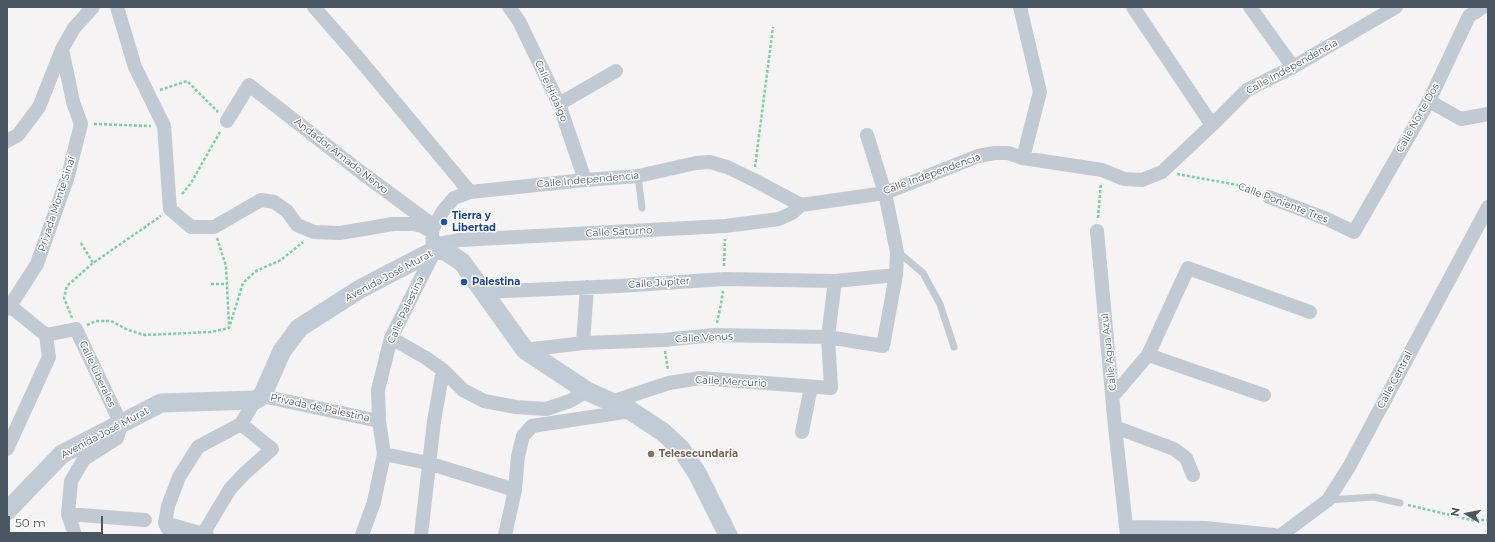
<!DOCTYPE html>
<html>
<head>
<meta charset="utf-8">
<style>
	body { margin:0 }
	#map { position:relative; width:1495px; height:542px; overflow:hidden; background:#f5f3f3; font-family:Montserrat,sans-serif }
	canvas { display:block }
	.frame { position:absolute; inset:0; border:8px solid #4a5661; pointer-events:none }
	.north { position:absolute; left:1447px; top:494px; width:40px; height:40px; -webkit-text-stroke:3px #fff; paint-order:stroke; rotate:280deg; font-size:11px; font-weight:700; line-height:16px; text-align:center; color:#4a5661 }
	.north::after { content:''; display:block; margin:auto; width:14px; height:18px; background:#4a5661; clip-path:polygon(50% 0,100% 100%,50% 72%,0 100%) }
	.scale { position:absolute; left:8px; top:516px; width:95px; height:18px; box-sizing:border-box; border:2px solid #4a5661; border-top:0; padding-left:5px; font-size:12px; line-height:14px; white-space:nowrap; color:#4a5661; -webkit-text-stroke:3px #fff; paint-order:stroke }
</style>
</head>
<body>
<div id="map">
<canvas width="1495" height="542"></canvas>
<div class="frame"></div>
<div class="north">N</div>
<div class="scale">50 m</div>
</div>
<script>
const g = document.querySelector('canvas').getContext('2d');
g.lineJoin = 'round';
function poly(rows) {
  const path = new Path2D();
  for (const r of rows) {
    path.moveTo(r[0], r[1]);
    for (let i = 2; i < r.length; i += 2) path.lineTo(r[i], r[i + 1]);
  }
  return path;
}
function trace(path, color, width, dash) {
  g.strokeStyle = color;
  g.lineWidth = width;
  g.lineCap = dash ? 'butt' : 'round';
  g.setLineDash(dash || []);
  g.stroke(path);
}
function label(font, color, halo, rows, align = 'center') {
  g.font = font + ' Montserrat,sans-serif';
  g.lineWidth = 3;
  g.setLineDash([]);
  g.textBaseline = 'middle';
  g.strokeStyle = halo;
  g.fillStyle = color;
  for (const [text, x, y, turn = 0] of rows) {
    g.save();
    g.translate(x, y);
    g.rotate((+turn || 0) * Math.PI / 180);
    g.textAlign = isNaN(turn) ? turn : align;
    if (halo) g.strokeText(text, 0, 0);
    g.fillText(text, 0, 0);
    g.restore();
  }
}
const path = poly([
	[160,90,187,81,218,112],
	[94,124,151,126],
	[755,167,773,27],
	[1177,174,1238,185,1258,192],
	[182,194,191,183,221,130],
	[1098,218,1101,183],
	[217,238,226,266,229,325],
	[81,243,93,263],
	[724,266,725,239],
	[211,284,227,284],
	[72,318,64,298,67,286,93,263,161,216],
	[717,323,721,304,723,291],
	[87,325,96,321,111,321,128,330,145,335,211,332,229,328,243,283,256,271,281,260,303,242],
	[665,351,668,370],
	[1408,505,1471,520,1488,520]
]);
const lane = poly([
	[638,176,642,208],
	[898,252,923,273,940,304,954,347],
	[1328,500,1374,497,1400,503]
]);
const street = poly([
	[117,7,135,67,164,126,170,209,191,227,214,227,261,200,274,202,287,211,297,225,314,232,340,233,393,224,413,224,422,226,432,232],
	[314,7,355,54,470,192],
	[509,7,519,21,559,104,585,180],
	[1020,7,1040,92,1023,158],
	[1133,7,1212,125],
	[1250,7,1293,67],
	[1429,101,1461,119,1488,114],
	[559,104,616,71],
	[227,121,249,85,362,173,434,226],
	[7,141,18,135,39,107,62,49,74,28,93,7],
	[1269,197,1327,219,1354,232,1429,101,1469,16,1483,7],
	[1097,231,1115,427,1127,535],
	[433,245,460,240,725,226,779,219,792,213,801,205],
	[482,292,619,286,724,279,835,281,896,275],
	[10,306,37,264,68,176,81,124,73,102,62,49],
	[7,309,10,306,46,335,49,357,7,449],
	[46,335,76,329,121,424,117,438,84,459,71,481,68,514,75,535],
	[391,338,426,358,443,370,463,390,484,401,516,407,546,409,570,401,587,391],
	[583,343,587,287],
	[525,350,583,343,664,340,714,335,828,337,883,346,896,275,897,252,885,193,867,135],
	[1148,355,1264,395],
	[262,396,379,421],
	[1113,396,1148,355,1188,268,1310,312],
	[611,402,669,383,700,378,831,388,828,337,835,281],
	[241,424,255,400],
	[1115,427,1174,449,1186,458,1193,475],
	[802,432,811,387],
	[384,454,428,463,515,490],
	[68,514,145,520],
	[165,523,207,535],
	[1126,527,1205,528,1274,535],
	[203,534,230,489,244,474,272,449,241,424],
	[171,535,165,523,168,506,179,477,198,447,241,424],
	[362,535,374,502,384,454,379,421,378,390,391,338,435,250,433,245,432,232,434,226,443,211,454,198,470,192,585,180,638,176,696,163,710,162,727,167,754,180,801,205,885,193,978,156,995,153,1008,153,1023,158,1102,170,1124,179,1142,180,1162,172,1212,125,1247,90,1293,67,1396,7],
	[421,535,434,421,443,370],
	[505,535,515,490,518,456,523,436,532,426,631,411],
	[1281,535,1328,500,1349,467,1488,207]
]);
const secondary = poly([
	[7,511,62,454,161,403,255,400,262,396,282,351,299,328,360,289,435,250,445,251,462,262,525,350,587,391,631,411,663,432,681,449,697,473,728,535]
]);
const markers = [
	[444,222,4,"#1a4fb4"],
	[464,282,4,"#1a4fb4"],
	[651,454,4,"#8d6e63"]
];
const streetNames = [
	["Calle Independencia",1292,67,-29],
	["Calle Hidalgo",551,91,66],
	["Calle Norte Dos",1418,118,-61],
	["Andador Amado Nervo",341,156,38],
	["Calle Independencia",932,174,-20],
	["Calle Independencia",588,180,-5],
	["Calle Poniente Tres",1283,203,21],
	["Privada Monte Sinaí",57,204,-72],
	["Calle Saturno",619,232,-3],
	["Avenida José Murat",389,276,-28],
	["Calle Júpiter",659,283,-4],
	["Calle Palestina",406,310,-65],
	["Calle Venus",704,338,-3],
	["Calle Agua Azul",1109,352,-96],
	["Calle Liberales",97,374,65],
	["Calle Central",1395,380,-62],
	["Calle Mercurio",731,382,3],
	["Privada de Palestina",320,408,12],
	["Avenida José Murat",105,433,-28]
];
const transitNames = [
	["Tierra y",452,216],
	["Libertad",452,228],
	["Palestina",472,282]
];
const educationNames = [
	["Telesecundaria",659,454]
];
trace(path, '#7ad0a6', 2.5, [3, 2]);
trace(lane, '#c1cad2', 7);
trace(street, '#c1cad2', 14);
trace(secondary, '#c1cbd6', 19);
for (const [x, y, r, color] of markers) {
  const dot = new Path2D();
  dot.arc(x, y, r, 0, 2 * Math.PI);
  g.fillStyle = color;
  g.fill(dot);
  trace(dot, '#fff', 1.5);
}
label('10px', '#4a5661', '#fff', streetNames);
label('bold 10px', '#164399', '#fff', transitNames, 'left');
label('bold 10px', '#785e54', '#fff', educationNames, 'left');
</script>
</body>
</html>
